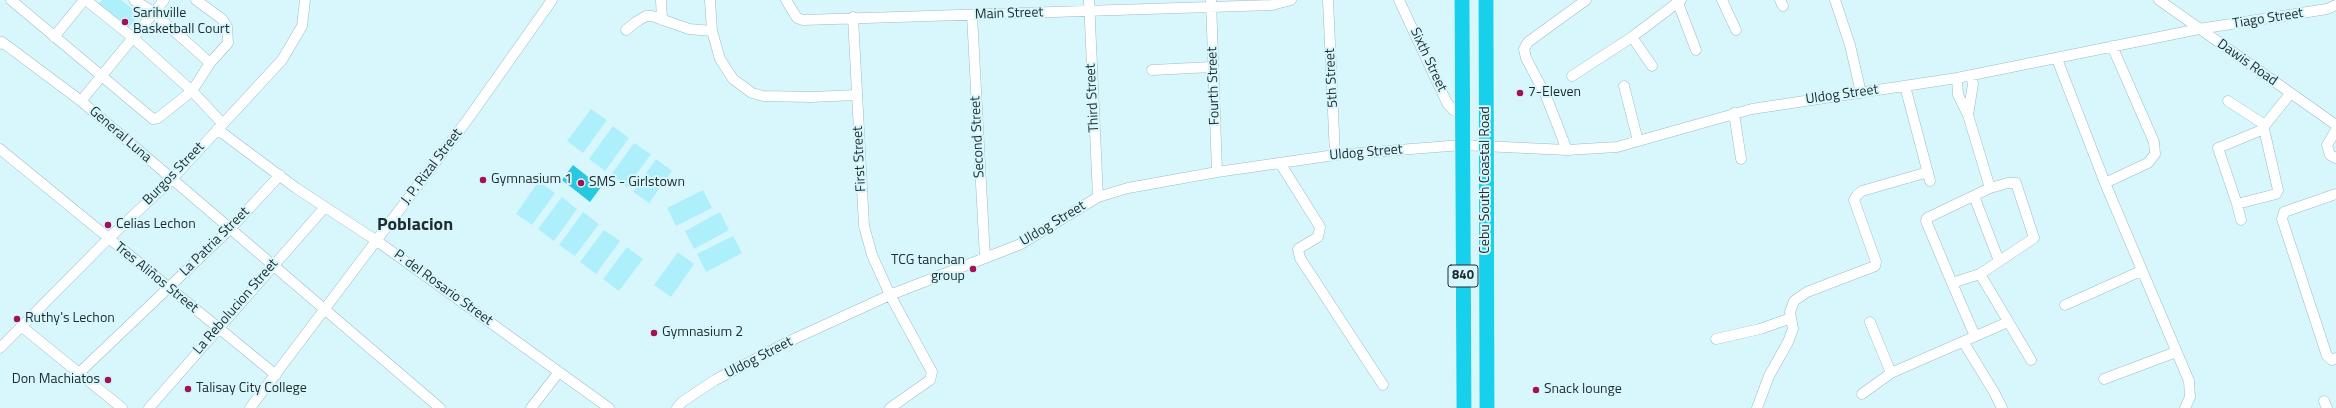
<!DOCTYPE html>
<html>
<head>
<meta charset="utf-8">
<style>
	body { margin:0 }
	canvas { display:block; background:#d7f7fd }
</style>
</head>
<body>
<canvas width="2336" height="408"></canvas>
<script>
const g = document.querySelector('canvas').getContext('2d');
g.lineJoin = 'round';
function fillPath(path, color) {
  g.fillStyle = color;
  g.fill(path, 'evenodd');
}
function poly(rows) {
  const path = new Path2D();
  for (const r of rows) {
    path.moveTo(r[0], r[1]);
    for (let i = 2; i < r.length; i += 2) path.lineTo(r[i], r[i + 1]);
  }
  return path;
}
function trace(path, color, width, dash) {
  g.strokeStyle = color;
  g.lineWidth = width;
  g.lineCap = dash ? 'butt' : 'round';
  g.setLineDash(dash || []);
  g.stroke(path);
}
function label(font, color, halo, rows, align = 'center') {
  g.font = font + ' "Titillium Web",sans-serif';
  g.lineWidth = 4;
  g.setLineDash([]);
  g.textBaseline = 'middle';
  g.strokeStyle = halo;
  g.fillStyle = color;
  for (const [text, x, y, turn = 0] of rows) {
    g.save();
    g.translate(x, y);
    g.rotate((+turn || 0) * Math.PI / 180);
    g.textAlign = isNaN(turn) ? turn : align;
    if (halo) g.strokeText(text, 0, 0);
    g.fillText(text, 0, 0);
    g.restore();
  }
}
const green = poly([
	[102,0,121,0,139,14,127,30,97,6],
	[591,109,607,120,583,153,567,141],
	[613,126,629,138,605,171,589,159],
	[634,143,651,154,627,187,611,175],
	[656,159,672,171,649,203,633,192],
	[539,181,555,193,532,225,516,214],
	[703,190,712,208,676,226,667,208],
	[562,197,577,209,554,241,538,229],
	[583,212,599,224,575,256,559,245],
	[720,212,729,230,694,249,685,231],
	[604,230,620,241,596,274,580,262],
	[733,236,742,253,706,272,697,254],
	[627,247,643,259,619,291,603,279],
	[678,252,694,264,671,297,654,285]
]);
const water = poly([
	[573,165,601,187,590,202,562,180]
]);
const minor = poly([
	[11,0,153,119,158,118,192,91,210,63,228,43,227,27,222,19,196,0],
	[86,0,132,37,192,91,222,123],
	[134,0,153,12,210,63],
	[661,0,662,20],
	[710,0,712,31,720,59,733,79,752,93,763,96,811,97,857,95],
	[786,0,797,18,803,20,1272,5,1291,0],
	[1089,0,1098,197],
	[1211,0,1217,172],
	[1328,0,1335,155],
	[1399,0,1447,103,1453,110,1463,114],
	[1722,0,1736,30],
	[1780,0,1783,6],
	[1835,0,1850,45,1861,93],
	[2159,0,2336,125],
	[1678,3,1696,50],
	[972,15,985,258],
	[853,17,864,226,872,255,890,295,932,372,930,380,890,408],
	[626,30,636,22,646,16,652,16,689,29,712,31],
	[54,37,84,0],
	[1632,37,1652,66],
	[0,44,2,42,81,101,440,408],
	[2057,59,2105,183,2189,381,2190,397,2185,408],
	[1152,70,1212,67],
	[1572,76,1632,37,1681,0],
	[1957,78,1958,95,1968,115,1990,188],
	[1624,86,1638,141],
	[1905,86,1930,181],
	[81,101,164,0],
	[2228,101,2265,125],
	[1734,113,1741,159],
	[1968,115,1973,84,1971,76],
	[217,129,296,188,377,241,609,408],
	[2264,129,2218,148,2237,204,2276,194,2278,190,2264,129,2265,125,2290,94],
	[2336,130,2327,145,2330,155,2336,158],
	[0,149,276,375],
	[1567,150,1546,96,1526,58,1524,49,1528,42,1586,0],
	[1280,163,1320,227,1318,237,1298,249,1300,258,1383,385],
	[2105,183,2148,163,2155,154,2154,142,2112,46],
	[2336,194,2284,212,2282,219,2327,356,2332,360,2336,358],
	[1974,196,1999,261],
	[2237,204,2241,220],
	[1980,274,2031,360],
	[1952,283,1980,274,2034,238,2016,183,2008,183,1990,188,1927,218,1926,221,1952,283,1975,336],
	[2065,305,2141,271],
	[1870,322,1891,373],
	[21,326,122,408],
	[1716,339,1760,329,1791,318,1790,312,1794,301,1807,292,1875,266,1876,262,1854,200,1857,195,1862,191,1928,172],
	[1964,343,1994,392,2002,408],
	[0,348,108,239,171,180,282,60,302,26,305,0],
	[79,373,230,229,280,175],
	[2104,379,2176,352],
	[1862,394,1891,373,2008,322],
	[2324,401,2327,408],
	[149,408,325,207],
	[250,408,468,119,552,0],
	[531,408,559,372],
	[677,408,682,402,715,380,794,339,890,295,1021,244,1098,197,1128,188,1217,172,1335,155,1462,145,1567,150,1617,147,1752,109,1957,78,2199,29,2327,9,2336,5],
	[1757,408,1769,376,1788,342,1793,329,1791,318]
]);
const highway = poly([
	[1462,0,1464,408],
	[1486,0,1487,408]
]);
const markers = [
	[125,22,4,"#a31154"],
	[1520,93,4,"#a31154"],
	[483,180,4,"#a31154"],
	[581,183,4,"#a31154"],
	[108,225,4,"#a31154"],
	[973,269,4,"#a31154"],
	[17,319,4,"#a31154"],
	[654,333,4,"#a31154"],
	[108,380,4,"#a31154"],
	[188,389,4,"#a31154"],
	[1536,390,4,"#a31154"]
];
const shields = [
	[1463,276,30]
];
const shieldNames = [
	["840",1463,276]
];
const poiNames = [
	["Sarihville",133,14],
	["Basketball Court",133,30],
	["7-Eleven",1528,93],
	["Gymnasium 1",491,180],
	["SMS - Girlstown",589,183],
	["Celias Lechon",116,225],
	["TCG tanchan",965,261,"right"],
	["group",965,277,"right"],
	["Ruthy's Lechon",25,319],
	["Gymnasium 2",662,333],
	["Don Machiatos",100,380,"right"],
	["Talisay City College",196,389],
	["Snack lounge",1544,390]
];
const streetNames = [
	["Main Street",1009,14,-2],
	["Tiago Street",2268,19,-9],
	["Sixth Street",1428,60,65],
	["Dawis Road",2247,63,35],
	["5th Street",1332,78,-93],
	["Fourth Street",1214,86,-92],
	["Uldog Street",1842,95,-8],
	["Third Street",1093,98,-93],
	["General Luna",120,135,41],
	["Second Street",978,137,-93],
	["Uldog Street",1366,153,-5],
	["First Street",860,159,-93],
	["J. P. Rizal Street",432,167,-53],
	["Burgos Street",174,174,-46],
	["Cebu South Coastal Road",1486,180,-90],
	["Uldog Street",1053,224,-31],
	["La Patria Street",215,242,-45],
	["Tres Aliños Street",156,278,39],
	["P. del Rosario Street",443,288,36],
	["La Rebolucion Street",236,307,-49],
	["Uldog Street",759,358,-27]
];
const districtNames = [
	["Poblacion",415,226]
];
fillPath(green, '#aeeffc');
fillPath(water, '#28c8e1');
trace(minor, '#9dbcc2', 11);
trace(highway, '#fff', 16);
trace(minor, '#fff', 10);
trace(highway, '#17d1ec', 15);
for (const [x, y, r, color] of markers) {
  const dot = new Path2D();
  dot.arc(x, y, r, 0, 2 * Math.PI);
  g.fillStyle = color;
  g.fill(dot);
  trace(dot, '#d7f7fd', 1.5);
}
for (const [x, y, w] of shields) {
  const box = new Path2D();
  box.roundRect(x - w / 2, y - 11, w, 22, 3);
  g.fillStyle = '#d7f7fd';
  g.fill(box);
  trace(box, '#1f2b2d', 1);
}
label('bold 13px', '#1f2b2d', null, shieldNames);
label('14px', '#1f2b2d', '#d7f7fd', poiNames, 'left');
label('14px', '#1f2b2d', '#d7f7fd', streetNames);
label('bold 18px', '#1f2b2d', '#d7f7fd', districtNames);
</script>
</body>
</html>
